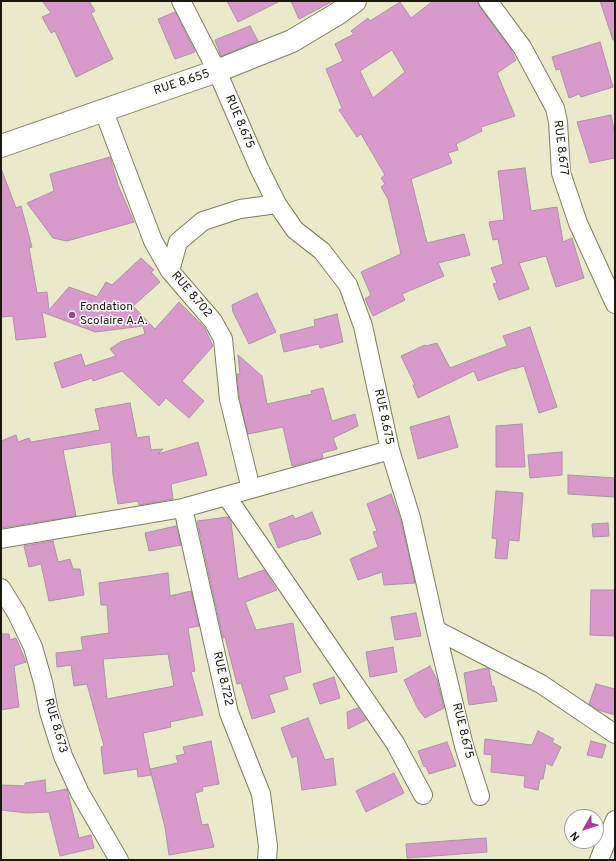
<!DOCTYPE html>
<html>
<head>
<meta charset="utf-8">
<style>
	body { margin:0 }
	#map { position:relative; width:616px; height:861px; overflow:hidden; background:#eae9c9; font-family:Overpass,sans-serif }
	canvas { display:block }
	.frame { position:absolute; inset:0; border:2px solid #1a190e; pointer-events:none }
	.north { position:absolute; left:564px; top:809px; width:40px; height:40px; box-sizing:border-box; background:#fff; border:1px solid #a3a39f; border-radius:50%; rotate:231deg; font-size:11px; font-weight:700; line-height:16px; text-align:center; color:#1a190e }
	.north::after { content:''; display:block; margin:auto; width:14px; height:18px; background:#ac3d9a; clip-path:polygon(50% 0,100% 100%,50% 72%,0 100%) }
</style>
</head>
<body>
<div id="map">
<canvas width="616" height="861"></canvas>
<div class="frame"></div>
<div class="north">N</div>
</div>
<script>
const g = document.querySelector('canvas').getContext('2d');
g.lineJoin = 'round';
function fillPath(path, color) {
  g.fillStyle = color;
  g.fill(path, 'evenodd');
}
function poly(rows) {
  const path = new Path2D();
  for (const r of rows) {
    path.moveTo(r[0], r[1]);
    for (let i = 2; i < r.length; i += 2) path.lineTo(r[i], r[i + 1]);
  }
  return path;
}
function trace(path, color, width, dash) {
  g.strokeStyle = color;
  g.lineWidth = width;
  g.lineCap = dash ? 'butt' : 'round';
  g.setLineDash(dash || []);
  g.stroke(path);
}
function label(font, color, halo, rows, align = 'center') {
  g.font = font + ' Overpass,sans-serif';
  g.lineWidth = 3;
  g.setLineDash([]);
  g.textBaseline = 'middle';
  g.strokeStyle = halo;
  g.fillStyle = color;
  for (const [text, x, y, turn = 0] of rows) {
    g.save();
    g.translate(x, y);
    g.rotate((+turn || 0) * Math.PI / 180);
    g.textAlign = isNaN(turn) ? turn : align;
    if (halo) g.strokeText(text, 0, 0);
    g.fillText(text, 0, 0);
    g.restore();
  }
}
const building = poly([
	[42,1,89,1,95,11,91,13,113,59,76,77,55,31,51,33,42,17,51,13,42,1],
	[227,1,280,1,238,22,227,1],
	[291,1,333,1,299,19,291,1],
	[433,1,478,1,480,7,511,50,516,60,497,73,515,116,481,127,482,131,456,144,458,150,448,153,452,163,411,179,427,243,464,234,470,255,438,263,444,276,402,294,405,300,373,316,365,299,371,295,361,272,401,254,388,199,381,187,385,184,381,178,385,175,361,134,357,137,339,110,342,108,326,69,343,61,335,44,354,34,351,31,368,18,370,21,400,2,411,18,433,1],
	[392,50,405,72,373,98,360,71,392,50],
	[600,1,615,1,615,40,613,40,600,1],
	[175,12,195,52,175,59,158,19,175,12],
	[250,26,258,41,221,56,215,40,250,26],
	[600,42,613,87,581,97,579,94,569,98,560,69,556,70,552,57,600,42],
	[611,115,615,135,615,158,590,163,577,122,611,115],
	[110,157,118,185,134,222,67,241,53,238,27,203,54,191,50,174,110,157],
	[525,168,531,211,557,207,563,242,572,238,584,278,556,287,546,256,519,263,529,289,499,300,493,284,497,283,491,268,503,264,498,239,493,240,489,222,504,220,498,171,525,168],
	[2,171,16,208,21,206,32,247,29,248,37,293,47,292,49,310,69,287,97,297,106,282,112,285,141,258,154,270,151,272,160,282,133,306,155,329,179,302,204,327,213,346,182,381,204,401,189,418,166,398,159,406,122,371,93,381,92,378,62,388,54,363,81,354,85,366,116,356,110,349,120,342,145,334,143,326,95,332,42,312,46,337,16,340,13,316,1,317,2,171],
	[257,293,276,332,249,344,233,312,232,305,257,293],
	[337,314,343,342,320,348,319,344,284,352,280,335,315,326,314,320,337,314],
	[530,327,557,407,539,413,524,366,514,369,514,368,478,381,474,371,418,398,413,385,415,385,401,356,425,345,426,346,437,343,450,368,507,346,503,336,530,327],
	[238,355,262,376,267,404,312,394,311,391,323,388,332,421,355,414,358,426,333,438,337,449,322,453,323,458,292,466,283,427,248,434,239,397,237,374,240,374,238,355],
	[130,403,137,438,149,436,151,450,163,449,158,454,198,442,207,475,171,484,173,499,139,505,138,501,118,504,113,475,111,442,63,450,76,516,1,528,1,441,16,435,18,442,29,438,31,442,100,430,95,409,130,403],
	[449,416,458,447,418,459,410,427,449,416],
	[522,424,525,467,496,467,496,426,522,424],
	[562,452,562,475,530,478,528,455,562,452],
	[568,475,615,478,615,497,568,494,568,475],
	[496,491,523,493,519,541,509,540,507,559,495,558,497,539,492,538,496,491],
	[391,494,401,521,415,583,384,585,382,572,358,580,350,559,378,547,373,532,377,531,367,504,391,494],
	[312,512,321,534,303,540,303,539,278,548,269,524,293,515,295,519,312,512],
	[228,517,231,522,238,579,264,570,277,590,245,602,256,630,293,623,301,672,284,677,288,689,269,695,275,712,252,719,241,683,237,684,225,637,223,638,197,521,228,517],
	[608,523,609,536,593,537,592,524,608,523],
	[176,526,181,545,149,551,145,533,176,526],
	[53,541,58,562,70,559,73,569,80,569,84,595,49,601,41,564,29,567,24,546,53,541],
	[168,573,170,596,191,591,199,626,188,628,195,671,191,672,203,715,170,722,171,727,143,733,151,775,138,777,137,769,104,774,101,747,104,746,87,684,74,686,71,665,57,667,56,653,83,650,81,637,109,633,107,605,101,605,99,583,168,573],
	[168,654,174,686,107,699,103,659,168,654],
	[591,590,615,590,615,636,590,635,591,590],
	[416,613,421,636,395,640,391,617,416,613],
	[1,634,9,634,10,640,16,638,26,662,14,666,19,707,1,710,1,634],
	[393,647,397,672,370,677,366,652,393,647],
	[430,666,437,680,444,708,425,718,418,709,404,680,430,666],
	[487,668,489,669,492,686,494,686,497,701,469,705,464,673,487,668],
	[334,677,340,698,320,704,313,684,334,677],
	[596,684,615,689,615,715,598,710,589,704,596,684],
	[358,708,366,720,348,729,347,712,358,708],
	[308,718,325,760,333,758,336,785,302,790,297,756,292,758,281,728,308,718],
	[538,731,554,739,552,742,561,747,552,766,546,763,543,779,540,779,538,790,524,787,525,776,491,772,492,755,484,754,485,739,532,745,538,731],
	[211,741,219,784,202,787,203,791,195,793,202,825,208,824,214,847,169,855,165,827,150,769,178,763,176,756,185,754,183,747,211,741],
	[591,741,606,745,602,758,587,755,591,741],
	[447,742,456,766,429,774,426,766,424,767,418,751,447,742],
	[394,773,404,793,366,812,356,791,394,773],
	[45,780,46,793,67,789,79,838,91,835,94,848,60,856,49,812,27,813,1,810,1,785,25,786,25,783,45,780],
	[486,838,487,852,407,858,406,844,486,838]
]);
const street = poly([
	[181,1,217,71,259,168,277,204,295,230,322,251,348,285,363,326,390,450,411,518,436,630,464,746,480,796],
	[488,1,522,47,555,108,558,122,561,173,578,223,615,304],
	[103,109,153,241,170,271,213,321,223,339,229,399,251,489],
	[170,271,178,242,203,221,240,209,277,204],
	[227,497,395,743,423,795],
	[183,508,229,713,261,794,268,846,267,860],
	[1,539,183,508,390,450],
	[1,588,16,612,33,647,43,682,49,712,63,756,80,793,119,860],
	[436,630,541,684,615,734],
	[599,860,615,820]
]);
const secondary = poly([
	[1,146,217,71,292,41,337,14,355,1]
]);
const markers = [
	[72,315,4,"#ac3d9a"]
];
const streetNames = [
	["RUE 8.655",182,83,-18],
	["RUE 8.675",239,122,67],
	["RUE 8.677",560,148,83],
	["RUE 8.702",191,295,50],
	["RUE 8.675",383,417,78],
	["RUE 8.722",222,679,77],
	["RUE 8.673",55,726,74],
	["RUE 8.675",462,731,76]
];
const poiNames = [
	["Fondation",80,308],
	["Scolaire A.A.",80,322]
];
fillPath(building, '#d79aca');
trace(building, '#ac92a6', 1);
trace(street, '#7e7d60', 20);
trace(secondary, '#7e7d60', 24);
trace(street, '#fff', 18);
trace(secondary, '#fff', 22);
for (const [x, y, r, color] of markers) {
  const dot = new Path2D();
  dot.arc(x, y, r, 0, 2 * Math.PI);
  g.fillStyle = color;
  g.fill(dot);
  trace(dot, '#fff', 1.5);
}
label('12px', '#1a190e', '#fff', streetNames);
label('12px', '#1a190e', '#fff', poiNames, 'left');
</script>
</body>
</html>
